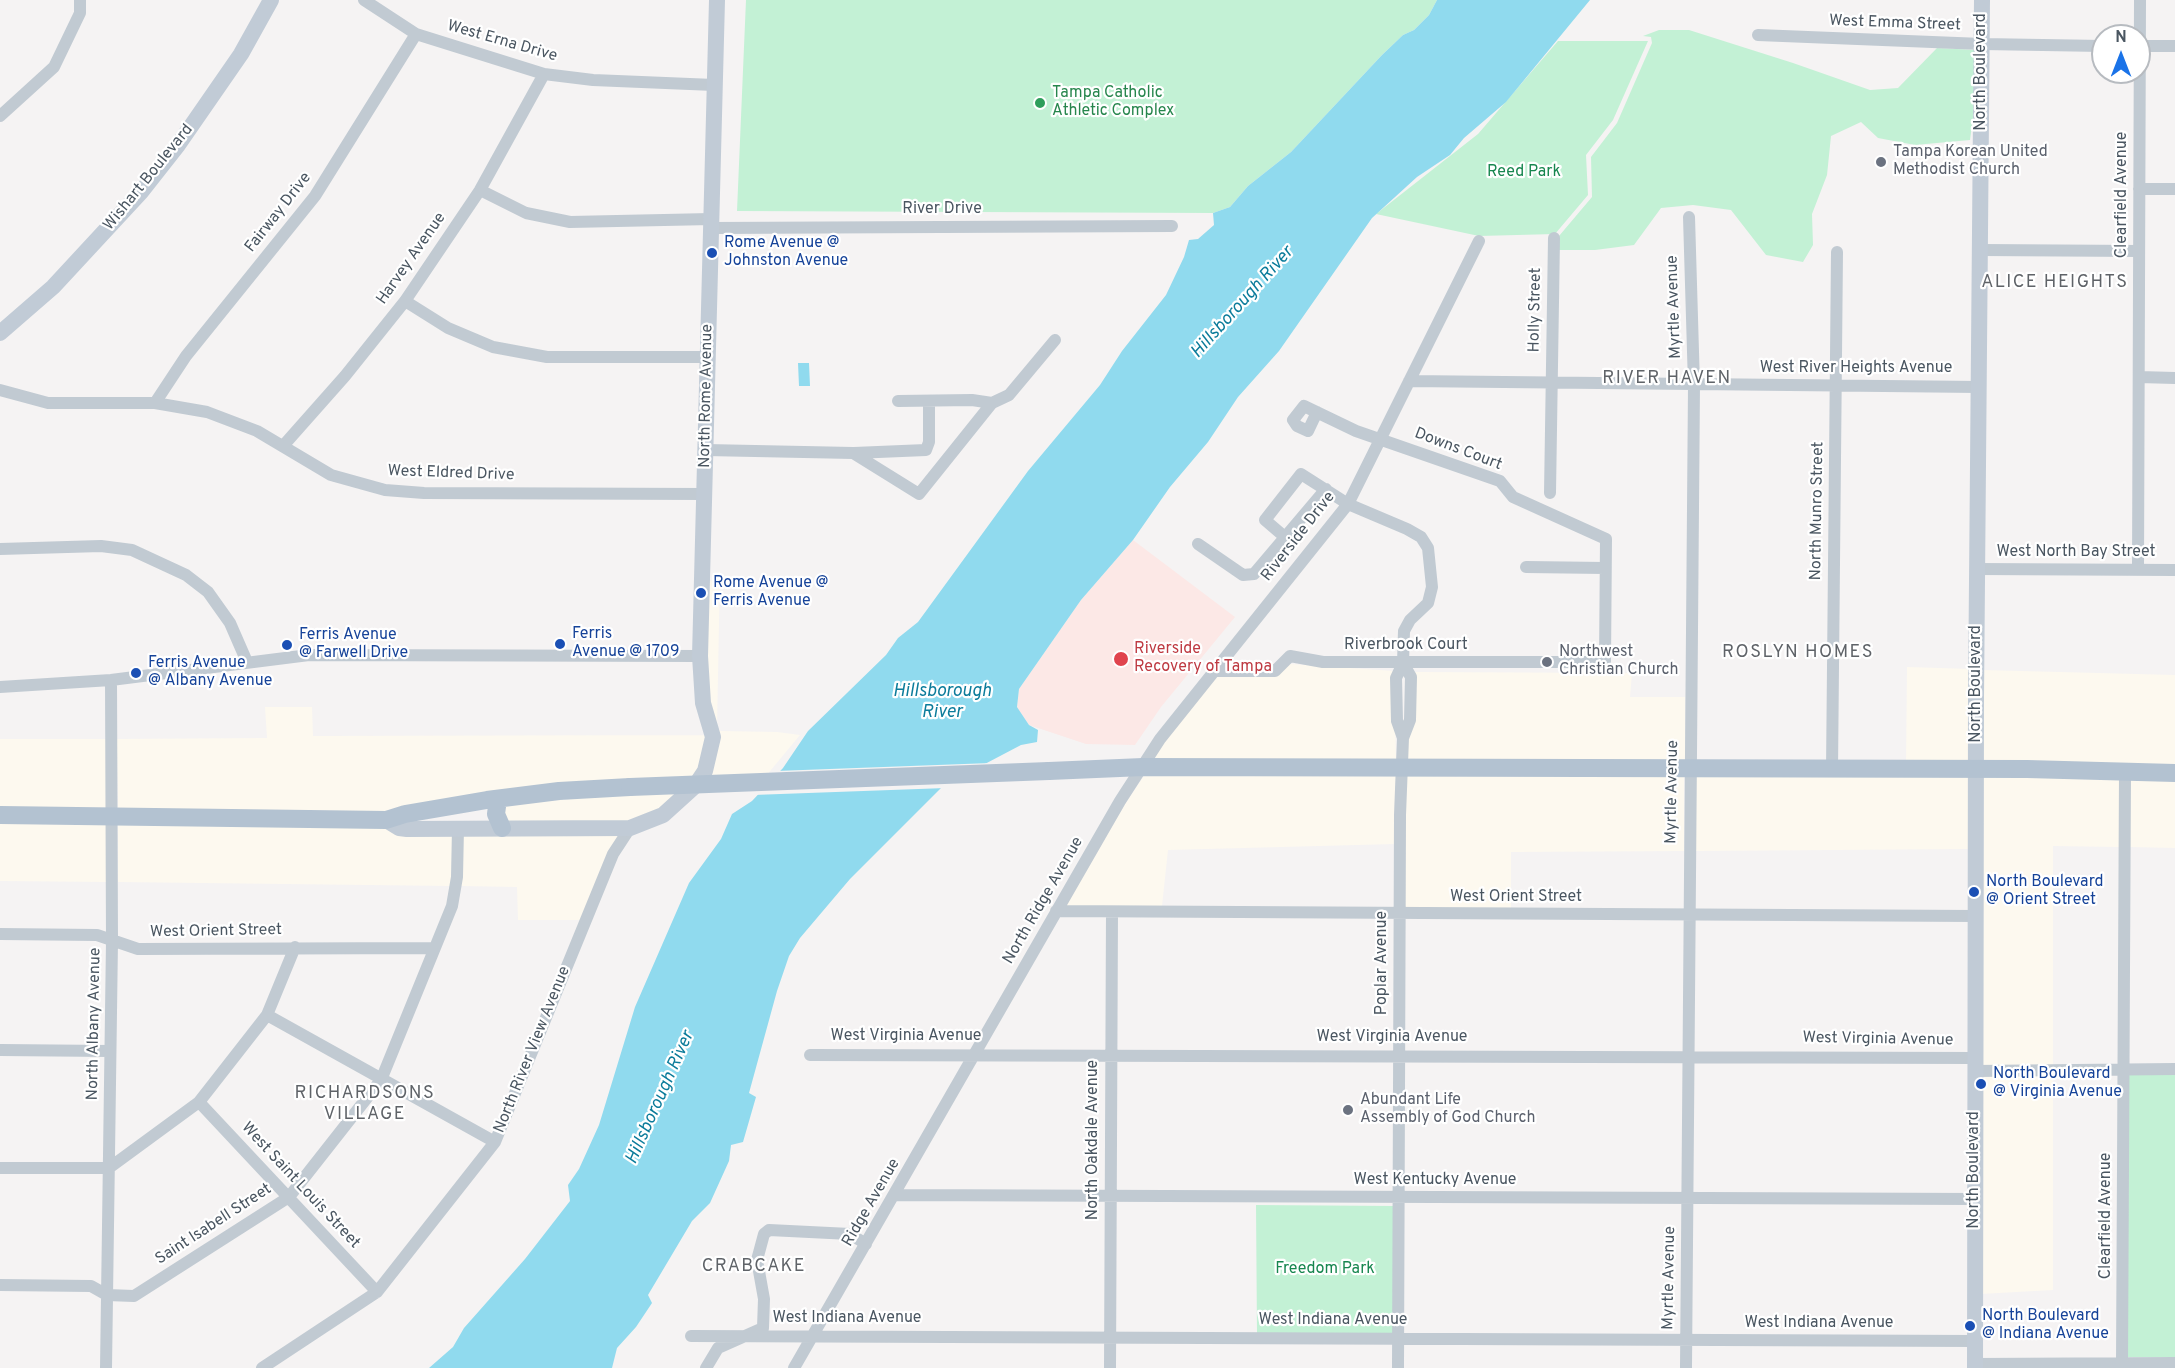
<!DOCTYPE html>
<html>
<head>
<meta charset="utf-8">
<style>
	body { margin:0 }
	#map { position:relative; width:2175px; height:1368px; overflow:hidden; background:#f5f3f3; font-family:Overpass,sans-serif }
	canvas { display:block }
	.north { position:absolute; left:2091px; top:24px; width:60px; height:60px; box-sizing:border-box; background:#fff; border:2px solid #b7bbc0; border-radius:50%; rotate:0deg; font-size:16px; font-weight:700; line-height:24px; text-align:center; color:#4a5661 }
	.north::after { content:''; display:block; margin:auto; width:21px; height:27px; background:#1a73e8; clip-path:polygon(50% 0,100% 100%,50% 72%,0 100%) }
</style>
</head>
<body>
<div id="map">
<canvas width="2175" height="1368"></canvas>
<div class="north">N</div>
</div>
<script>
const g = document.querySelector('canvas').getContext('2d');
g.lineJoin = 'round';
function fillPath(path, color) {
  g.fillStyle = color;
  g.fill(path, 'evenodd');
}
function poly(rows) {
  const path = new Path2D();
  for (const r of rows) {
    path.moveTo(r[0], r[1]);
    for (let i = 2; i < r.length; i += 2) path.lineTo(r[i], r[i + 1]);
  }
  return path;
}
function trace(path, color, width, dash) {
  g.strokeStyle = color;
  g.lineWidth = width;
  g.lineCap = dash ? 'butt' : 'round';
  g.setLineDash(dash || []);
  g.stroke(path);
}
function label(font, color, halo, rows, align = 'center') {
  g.font = font + ' Overpass,sans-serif';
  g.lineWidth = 4.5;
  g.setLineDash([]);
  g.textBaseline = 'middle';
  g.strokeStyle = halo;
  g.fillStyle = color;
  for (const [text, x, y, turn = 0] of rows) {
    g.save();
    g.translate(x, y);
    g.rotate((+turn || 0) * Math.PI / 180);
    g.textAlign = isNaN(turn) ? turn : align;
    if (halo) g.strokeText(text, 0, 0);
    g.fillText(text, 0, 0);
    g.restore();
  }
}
const commercial = poly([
	[720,571,717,728,721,731,777,732,800,735,766,776,707,778,707,585],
	[1290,664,1394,671,1396,763,1152,762,1164,742,1215,677,1275,677],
	[1907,667,1972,669,1971,764,1906,764],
	[1982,670,2175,675,2175,767,1981,764],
	[1413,672,1632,673,1630,697,1685,697,1685,764,1406,763],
	[265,707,312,707,313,736,708,735,708,738,694,779,385,813,118,811,117,739,267,738],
	[0,739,107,739,108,811,0,810],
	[1146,773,1396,774,1395,844,1168,850,1162,906,1066,906,1125,804],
	[1406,774,1684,775,1684,851,1511,852,1511,909,1405,909],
	[1694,775,1971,775,1971,849,1694,851],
	[1981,775,2120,778,2119,847,2053,846,2053,1065,1980,1065],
	[2130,778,2175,779,2175,848,2129,847],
	[682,791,661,810,631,822,505,822,502,804],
	[0,821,108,822,107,882,0,881],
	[118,822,380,824,453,833,451,886,118,882],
	[463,833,620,834,581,920,518,920,517,887,461,886],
	[2053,1076,2053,1290,1980,1294,1980,1077]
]);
const medical = poly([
	[1133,540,1235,617,1161,707,1135,745,1086,744,1029,725,1017,707,1019,689,1081,600]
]);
const green = poly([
	[746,0,1437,0,1429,15,1414,30,1403,35,1382,55,1291,152,1248,186,1230,207,1213,213,737,211],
	[1659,30,1689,30,1793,63,1870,90,1898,88,1937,48,1977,50,1977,89,1970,140,1915,145,1878,138,1861,122,1831,136,1827,175,1812,214,1813,245,1803,262,1766,255,1731,210,1693,205,1661,208,1634,245,1595,250,1559,250,1559,236,1592,197,1591,157,1617,123,1652,43,1651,37,1643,36],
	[1558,41,1648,41,1613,120,1586,155,1588,195,1555,234,1479,236,1376,214,1478,134],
	[2175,1073,2175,1357,2127,1357,2129,1075],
	[1256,1205,1394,1206,1394,1335,1257,1334]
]);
const water = poly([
	[1437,0,1590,0,1506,102,1464,138,1450,155,1417,177,1372,218,1279,351,1238,397,1208,442,1170,487,1133,540,1081,600,1019,689,1017,707,1029,725,1038,730,1037,742,1021,745,943,786,850,879,800,938,789,956,777,991,749,1093,756,1097,743,1142,731,1145,729,1161,710,1203,692,1221,648,1295,652,1303,636,1327,617,1348,612,1368,429,1368,453,1347,464,1328,525,1259,570,1201,568,1185,579,1169,599,1125,635,1007,689,883,721,839,732,814,752,801,783,768,808,731,886,655,898,638,918,622,1028,471,1100,385,1122,351,1166,295,1184,257,1189,240,1198,239,1214,225,1213,213,1230,207,1248,186,1291,152,1382,55,1403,35,1414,30,1429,15],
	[798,363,809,363,810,386,799,386]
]);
const pier = poly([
	[991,763,946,788,753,795,776,771]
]);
const street = poly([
	[364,0,416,34,544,74,593,80,714,85],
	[1758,35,1982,44,2103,46],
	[2139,46,2175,46],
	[0,116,54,67,80,13,80,0],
	[2139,189,2175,189],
	[480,190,526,213,570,222,711,219],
	[711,228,1172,226],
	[1981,250,2139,251],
	[405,301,448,328,493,347,547,357,708,357],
	[2139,377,2175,378],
	[1409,381,1979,387],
	[0,390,48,403,155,403,207,412,257,431,331,475,385,490,424,493,705,494],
	[898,401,972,400,992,403],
	[155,403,186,356,315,196,416,34],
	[283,446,345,376,405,301,480,190,544,74],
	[706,450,853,453,919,494,992,403,1009,395,1055,340],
	[854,453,926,450,929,442,929,401],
	[1550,493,1554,238],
	[1286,538,1265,520,1301,474,1348,504,1407,529,1421,537,1428,548,1432,587,1428,603,1410,620,1404,631,1403,663,1396,678,1397,721,1403,738],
	[1198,544,1243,575,1254,574,1326,489],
	[0,549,101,546,132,550,186,575,208,592,230,623,247,662],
	[1526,567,1605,568],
	[1977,569,2175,570],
	[2138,570,2140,0],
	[1213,671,1275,671,1290,656,1323,662,1605,662,1606,539,1513,497,1500,481,1356,431,1304,406,1293,420,1297,426,1308,431,1317,412],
	[0,687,111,680,309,655,700,656],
	[1832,770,1837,252],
	[1056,911,1975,916],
	[0,934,97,935,138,949,434,948],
	[267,1015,495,1142],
	[0,1050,110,1051],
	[810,1055,1975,1058],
	[1975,1071,2175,1069],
	[199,1102,377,1292],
	[0,1168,109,1168,199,1102,267,1015,295,947],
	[895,1195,1975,1199],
	[0,1285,91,1286,107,1295,134,1296,289,1197,381,1080,452,906,457,877,458,828],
	[691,1336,1975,1341],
	[2122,1363,2125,773],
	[1975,1364,2175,1363],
	[106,1368,112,941,111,680],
	[262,1368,377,1292,495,1142,613,854,630,828],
	[706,1368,718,1348,763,1328,764,1299,757,1260,764,1234,769,1230,850,1234,866,1244],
	[794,1368,1120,801,1160,739,1348,504,1479,241],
	[1110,1368,1112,912],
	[1398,1368,1400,815,1403,738,1410,720,1411,677,1403,663],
	[1686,1368,1694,385,1689,217]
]);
const secondary = poly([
	[0,333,53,287,141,192,178,145,241,54,271,0],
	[386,820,399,828,407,829,630,828,663,815,695,786,705,771,713,737,703,703,700,656,717,0],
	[1975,1368,1976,696,1982,0]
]);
const primary = poly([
	[1049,771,1143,767,2027,769,2175,773],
	[498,799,496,814,502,828],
	[0,815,386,820,405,814,487,800,559,791,630,787]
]);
const primaryBridge = poly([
	[630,787,1049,771]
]);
const markers = [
	[1040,103,6,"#2e9e5b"],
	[1881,162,6,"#6b7280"],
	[712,253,6,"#1a4fb4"],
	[701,593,6,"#1a4fb4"],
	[560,644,6,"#1a4fb4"],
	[287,645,6,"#1a4fb4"],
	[1121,659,8,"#e0444e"],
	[1547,662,6,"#6b7280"],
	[136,673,6,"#1a4fb4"],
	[1974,892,6,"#1a4fb4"],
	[1981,1084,6,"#1a4fb4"],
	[1348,1110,6,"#6b7280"],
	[1970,1326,6,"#1a4fb4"]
];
const streetNames = [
	["West Emma Street",1895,24,2],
	["West Erna Drive",502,42,16],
	["North Boulevard",1982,72,-90],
	["Wishart Boulevard",149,178,-51],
	["Clearfield Avenue",2123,195,-90],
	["River Drive",942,210],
	["Fairway Drive",279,213,-52],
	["Harvey Avenue",412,259,-55],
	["Myrtle Avenue",1675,307,-92],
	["Holly Street",1536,310,-89],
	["West River Heights Avenue",1856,369],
	["North Rome Avenue",707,396,-89],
	["Downs Court",1458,450,21],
	["West Eldred Drive",451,474,2],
	["North Munro Street",1818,511,-89],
	["Riverside Drive",1299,537,-52],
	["West North Bay Street",2076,553],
	["Riverbrook Court",1406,646],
	["North Boulevard",1977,684,-90],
	["Myrtle Avenue",1673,792,-89],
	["West Orient Street",1516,898],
	["North Ridge Avenue",1044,901,-60],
	["West Orient Street",216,932,-1],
	["Poplar Avenue",1383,963,-90],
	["North Albany Avenue",95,1024,-89],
	["West Virginia Avenue",906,1037],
	["West Virginia Avenue",1392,1038],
	["West Virginia Avenue",1878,1040,1],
	["North River View Avenue",533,1050,-68],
	["North Oakdale Avenue",1094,1140,-90],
	["North Boulevard",1975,1170,-90],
	["West Kentucky Avenue",1435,1181],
	["West Saint Louis Street",300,1186,47],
	["Ridge Avenue",872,1203,-60],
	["Clearfield Avenue",2107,1216,-90],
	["Saint Isabell Street",214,1225,-33],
	["Myrtle Avenue",1670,1278,-89],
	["West Indiana Avenue",847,1319],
	["West Indiana Avenue",1333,1321],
	["West Indiana Avenue",1819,1324]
];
const leisureNames = [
	["Tampa Catholic",1052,94],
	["Athletic Complex",1052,112]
];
const worshipNames = [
	["Tampa Korean United",1893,153],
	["Methodist Church",1893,171],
	["Northwest",1559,653],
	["Christian Church",1559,671],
	["Abundant Life",1360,1101],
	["Assembly of God Church",1360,1119]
];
const parkNames = [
	["Reed Park",1524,173],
	["Freedom Park",1325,1270]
];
const transitNames = [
	["Rome Avenue @",724,244],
	["Johnston Avenue",724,262],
	["Rome Avenue @",713,584],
	["Ferris Avenue",713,602],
	["Ferris",572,635],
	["Avenue @ 1709",572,653],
	["Ferris Avenue",299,636],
	["@ Farwell Drive",299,654],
	["Ferris Avenue",148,664],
	["@ Albany Avenue",148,682],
	["North Boulevard",1986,883],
	["@ Orient Street",1986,901],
	["North Boulevard",1993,1075],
	["@ Virginia Avenue",1993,1093],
	["North Boulevard",1982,1317],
	["@ Indiana Avenue",1982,1335]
];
const healthNames = [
	["Riverside",1134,650],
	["Recovery of Tampa",1134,668]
];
const neighbourhoodNames = [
	["ALICE HEIGHTS",2055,283],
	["RIVER HAVEN",1667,379],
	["ROSLYN HOMES",1798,653],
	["RICHARDSONS",365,1094],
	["VILLAGE",365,1115],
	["CRABCAKE",754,1267]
];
const waterNames = [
	["Hillsborough River",1243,303,-48],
	["Hillsborough",942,692],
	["River",942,713],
	["Hillsborough River",661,1098,-66]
];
fillPath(commercial, '#fdf9ef');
fillPath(medical, '#fce8e6');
fillPath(green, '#c3f1d5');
fillPath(water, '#90daee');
fillPath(pier, '#f5f3f3');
trace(street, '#c1cad2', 12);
trace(secondary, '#c1cbd6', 16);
trace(primary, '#b3c2d1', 18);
trace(primaryBridge, '#b3c2d1', 18);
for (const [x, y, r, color] of markers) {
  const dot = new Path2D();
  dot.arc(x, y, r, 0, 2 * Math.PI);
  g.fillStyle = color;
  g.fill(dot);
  trace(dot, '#fff', 2);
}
label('16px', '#4a5661', '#fff', streetNames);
label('16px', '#27864d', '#fff', leisureNames, 'left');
label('16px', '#5b616d', '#fff', worshipNames, 'left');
label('16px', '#17864f', '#fff', parkNames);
label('16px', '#164399', '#fff', transitNames, 'left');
label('16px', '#be3a42', '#fff', healthNames, 'left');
g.letterSpacing = '1.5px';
label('18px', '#5f6368', '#fff', neighbourhoodNames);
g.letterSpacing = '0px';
label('italic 18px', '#0c7c9b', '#fff', waterNames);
</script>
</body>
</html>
